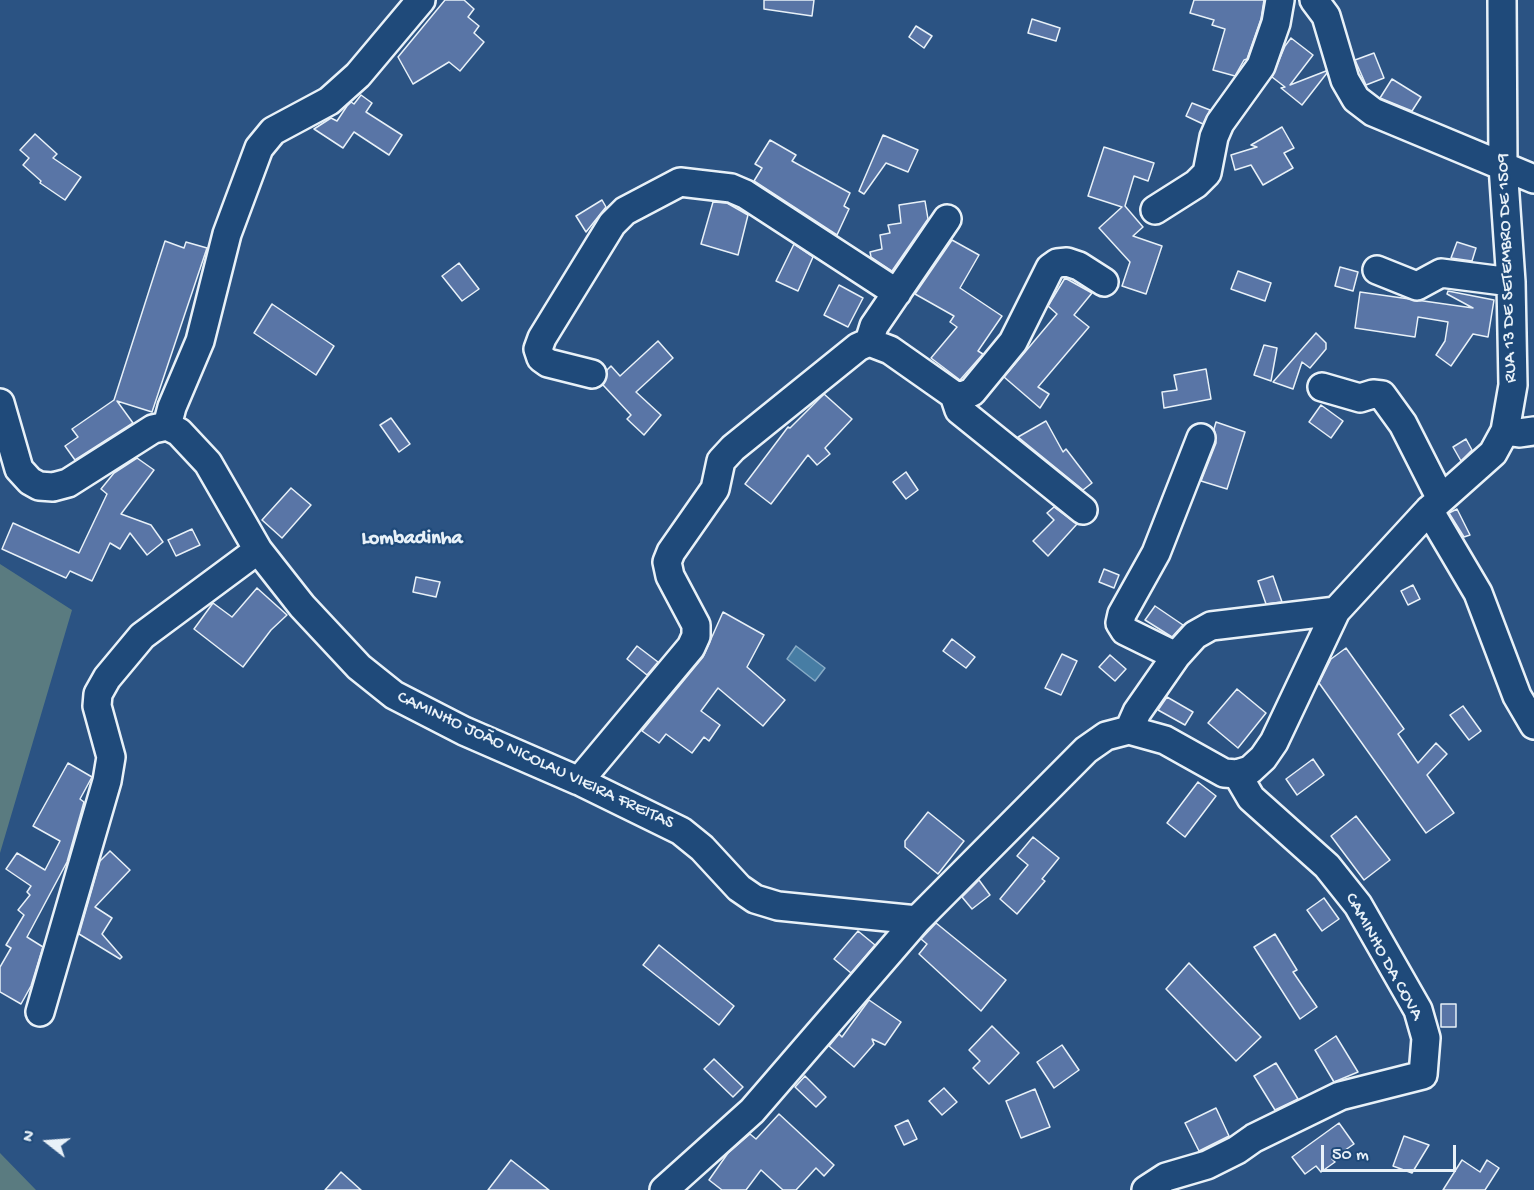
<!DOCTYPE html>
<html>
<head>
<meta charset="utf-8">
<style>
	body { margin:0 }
	#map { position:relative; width:1534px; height:1190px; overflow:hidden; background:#2b5383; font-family:"Gochi Hand",sans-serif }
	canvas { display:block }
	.north { position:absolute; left:18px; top:1112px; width:60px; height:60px; -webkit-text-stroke:4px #1f4a7a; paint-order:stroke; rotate:287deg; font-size:16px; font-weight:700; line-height:24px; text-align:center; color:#e8f1f8 }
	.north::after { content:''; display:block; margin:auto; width:21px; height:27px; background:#e8f1f8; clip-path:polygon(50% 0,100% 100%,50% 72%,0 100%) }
	.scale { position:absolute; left:1321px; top:1145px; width:135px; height:27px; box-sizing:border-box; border:3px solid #e8f1f8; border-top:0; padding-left:8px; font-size:18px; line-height:21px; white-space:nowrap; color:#e8f1f8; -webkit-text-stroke:4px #1f4a7a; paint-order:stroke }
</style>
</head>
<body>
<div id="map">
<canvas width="1534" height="1190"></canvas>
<div class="north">N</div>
<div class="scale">50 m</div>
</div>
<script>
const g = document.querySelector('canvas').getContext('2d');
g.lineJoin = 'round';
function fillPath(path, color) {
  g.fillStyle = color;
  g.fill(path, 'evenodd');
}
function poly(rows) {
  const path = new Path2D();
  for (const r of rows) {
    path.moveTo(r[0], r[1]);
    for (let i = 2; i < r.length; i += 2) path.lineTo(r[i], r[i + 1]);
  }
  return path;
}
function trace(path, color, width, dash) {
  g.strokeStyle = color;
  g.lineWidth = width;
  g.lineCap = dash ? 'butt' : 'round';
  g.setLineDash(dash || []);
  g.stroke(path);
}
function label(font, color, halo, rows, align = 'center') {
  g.font = font + ' "Gochi Hand",sans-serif';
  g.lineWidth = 4.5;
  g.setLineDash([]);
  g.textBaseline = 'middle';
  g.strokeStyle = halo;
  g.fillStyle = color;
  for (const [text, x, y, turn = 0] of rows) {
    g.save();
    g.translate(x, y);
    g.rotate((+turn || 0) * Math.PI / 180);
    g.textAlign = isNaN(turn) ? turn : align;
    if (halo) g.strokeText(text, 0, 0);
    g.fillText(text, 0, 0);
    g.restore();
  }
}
const green = poly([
	[0,564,72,610,0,853],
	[0,1153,36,1190,0,1190]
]);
const water = poly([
	[796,646,825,668,815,681,787,659,796,646]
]);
const building = poly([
	[445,0,464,0,474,9,468,17,479,26,474,33,484,42,460,71,449,62,413,84,398,57,445,0],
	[764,0,814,0,812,16,764,9,764,0],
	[1194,0,1264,0,1261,19,1247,59,1244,60,1235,76,1213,70,1225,29,1212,25,1214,20,1190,13,1194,0],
	[1032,19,1060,28,1056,41,1028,33,1032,19],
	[916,26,932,36,924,48,909,37,916,26],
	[1291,38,1313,55,1290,85,1326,71,1327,73,1302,105,1281,88,1285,87,1272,77,1285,46,1291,38],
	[1374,53,1384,78,1366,85,1355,60,1374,53],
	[1392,79,1421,97,1412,111,1380,98,1392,79],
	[361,95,372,103,366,112,402,135,389,155,354,132,343,148,314,129,331,118,337,121,347,106,351,102,354,104,361,95],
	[1192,103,1210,110,1203,124,1186,116,1192,103],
	[1282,127,1294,148,1284,153,1293,168,1263,185,1251,165,1235,170,1231,155,1257,147,1251,145,1282,127],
	[35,134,57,154,53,158,81,177,65,200,40,183,41,181,23,165,29,158,20,150,35,134],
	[883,135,918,150,908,172,886,163,864,194,859,191,883,135],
	[770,140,796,155,792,161,850,193,844,206,849,209,837,235,754,181,762,168,755,164,770,140],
	[1104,147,1154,163,1148,181,1134,176,1125,206,1143,227,1133,236,1162,246,1146,294,1122,286,1130,262,1099,228,1122,207,1088,196,1104,147],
	[602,200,606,207,586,232,576,216,602,200],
	[925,201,928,219,892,271,871,257,870,252,882,249,880,235,890,233,888,225,901,223,899,205,925,201],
	[713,202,727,203,748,215,738,255,701,244,713,202],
	[952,240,979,255,960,288,1002,316,978,351,983,354,960,380,931,358,957,327,950,322,954,316,915,294,952,240],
	[165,241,184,248,186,242,207,248,152,412,117,401,133,423,75,460,65,446,78,437,72,429,114,400,165,241],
	[1457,242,1476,248,1472,261,1451,258,1457,242],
	[794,244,813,257,798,291,776,281,794,244],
	[459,263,479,289,462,301,442,276,459,263],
	[1340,267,1358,272,1353,291,1335,286,1340,267],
	[1238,271,1271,283,1265,301,1231,289,1238,271],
	[1065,278,1092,293,1074,315,1089,327,1038,387,1049,394,1040,408,1004,377,1057,314,1048,306,1065,278],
	[839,285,863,298,848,327,824,315,839,285],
	[1448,291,1494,300,1488,337,1473,334,1451,366,1436,355,1445,341,1448,322,1418,317,1415,337,1355,328,1360,292,1473,308,1447,294,1448,291],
	[272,304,334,346,316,375,254,333,272,304],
	[1316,333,1326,343,1326,349,1310,368,1302,362,1293,389,1273,382,1316,333],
	[658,341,673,358,636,392,661,415,644,435,627,419,631,415,603,385,607,370,611,366,620,376,658,341],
	[1264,345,1277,348,1271,381,1254,375,1264,345],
	[1206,369,1211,399,1164,408,1162,392,1177,390,1174,375,1206,369],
	[824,394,852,419,825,448,830,454,817,465,808,455,771,504,745,484,788,427,790,428,824,394],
	[1321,405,1343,421,1331,438,1309,422,1321,405],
	[391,418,410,444,399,452,380,425,391,418],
	[1046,421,1063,452,1066,449,1092,483,1083,490,1018,437,1046,421],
	[1216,422,1245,432,1227,489,1201,481,1216,443,1214,429,1216,422],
	[1466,439,1472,450,1461,461,1453,447,1466,439],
	[137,458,154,470,121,514,151,525,163,542,147,555,130,533,120,549,110,543,92,581,70,571,66,578,2,549,13,523,79,553,107,494,101,489,114,473,137,458],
	[906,472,918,490,906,499,893,482,906,472],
	[291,488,311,505,282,538,262,520,291,488],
	[1054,507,1077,524,1048,556,1033,541,1054,520,1047,513,1054,507],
	[1457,509,1470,535,1464,537,1449,513,1457,509],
	[192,529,200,545,176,556,168,540,192,529],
	[1104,569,1119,575,1114,588,1099,582,1104,569],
	[1273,576,1282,602,1266,604,1258,581,1273,576],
	[416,577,440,582,436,597,413,592,416,577],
	[1413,585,1420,599,1408,605,1401,591,1413,585],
	[257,588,287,615,271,630,243,667,194,629,213,603,232,617,257,588],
	[1155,606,1183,625,1172,637,1145,620,1155,606],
	[723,612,764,635,747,667,785,700,763,726,718,688,701,711,720,725,709,741,704,737,692,753,666,734,659,743,642,731,703,657,723,612],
	[952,639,975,657,966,668,943,651,952,639],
	[637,646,658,662,647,675,627,659,637,646],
	[1346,648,1404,729,1398,734,1418,763,1436,743,1447,754,1427,775,1454,813,1426,833,1319,683,1331,659,1346,648],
	[1062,654,1077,661,1061,695,1045,688,1062,654],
	[1110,655,1126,669,1115,681,1099,667,1110,655],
	[1237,689,1266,713,1238,748,1208,723,1237,689],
	[1167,697,1193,712,1185,725,1158,710,1167,697],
	[1463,706,1481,731,1469,740,1450,715,1463,706],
	[1313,759,1324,775,1297,795,1286,779,1313,759],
	[68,763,92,777,80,799,84,802,67,862,27,937,43,947,31,986,21,1004,0,992,0,967,11,948,6,945,24,915,18,910,30,895,27,892,31,886,6,869,17,853,45,870,60,841,33,826,68,763],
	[1198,782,1216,796,1185,837,1167,823,1198,782],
	[928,812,964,841,938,874,905,847,905,841,928,812],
	[1356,816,1390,860,1364,880,1331,836,1356,816],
	[1033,837,1059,858,1042,879,1045,881,1017,914,1000,899,1028,865,1017,856,1033,837],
	[110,851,130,870,95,907,112,918,102,934,122,957,120,959,79,934,100,861,110,851],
	[979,880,990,895,972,909,962,897,979,880],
	[1324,898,1339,919,1322,931,1307,910,1324,898],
	[936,923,1006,980,981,1011,919,954,927,944,921,939,936,923],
	[858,931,875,945,851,973,834,959,858,931],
	[1275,934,1297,970,1293,972,1317,1007,1300,1019,1254,947,1275,934],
	[659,945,734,1006,719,1025,643,965,659,945],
	[1189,963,1261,1037,1236,1061,1166,989,1189,963],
	[869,1000,901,1022,885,1045,872,1039,874,1044,854,1067,829,1046,839,1034,842,1037,869,1000],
	[1441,1004,1456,1004,1456,1027,1441,1027,1441,1004],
	[992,1026,1019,1053,989,1084,973,1068,980,1061,969,1050,992,1026],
	[1336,1036,1358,1072,1334,1082,1315,1050,1336,1036],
	[1062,1045,1079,1070,1054,1088,1037,1062,1062,1045],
	[714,1059,743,1087,733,1097,704,1069,714,1059],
	[1276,1063,1298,1099,1275,1110,1254,1076,1276,1063],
	[805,1076,826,1097,816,1107,795,1087,805,1076],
	[944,1088,957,1102,942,1115,929,1101,944,1088],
	[1035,1089,1050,1127,1021,1138,1006,1101,1035,1089],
	[1216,1108,1229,1136,1199,1151,1185,1123,1216,1108],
	[779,1114,834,1165,824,1176,816,1168,796,1190,783,1190,761,1170,746,1190,722,1190,709,1180,728,1153,750,1134,756,1139,779,1114],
	[908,1120,917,1139,904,1145,895,1126,908,1120],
	[1339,1123,1354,1144,1332,1159,1335,1162,1321,1172,1316,1166,1305,1174,1292,1157,1339,1123],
	[1404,1136,1429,1145,1412,1173,1393,1166,1404,1136],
	[511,1160,549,1190,488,1190,511,1160],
	[1462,1160,1480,1172,1487,1160,1499,1168,1485,1190,1443,1190,1462,1160],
	[341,1172,361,1190,325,1190,341,1172]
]);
const minor = poly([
	[1314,0,1326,16,1345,80,1356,99,1373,112,1534,179],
	[1155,210,1196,184,1207,173,1214,137,1220,123,1261,66,1276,23,1280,0],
	[1377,270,1417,286,1441,273,1511,282],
	[869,342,874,326,947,219],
	[592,374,548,363,541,358,538,349,542,338,612,224,625,211,680,182,731,188,745,194,897,293],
	[1322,387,1360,398,1373,394,1382,395,1403,424,1441,499],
	[954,395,959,410,1083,510],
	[0,403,19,469,30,481,39,486,53,487,68,483,153,429,167,426,179,432,208,463,258,550,302,606,359,667,394,695,464,731,579,781,681,831,702,848,739,888,755,899,778,906,917,920],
	[167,426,172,407,200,341,227,234,259,148,273,131,329,101,358,75,421,0],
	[1505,431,1519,433,1534,431],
	[1429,510,1478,593,1517,696,1534,725],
	[1176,656,1125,631,1120,623,1122,614,1156,553,1201,438],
	[1129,730,1137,712,1176,656,1195,635,1211,626,1336,611],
	[579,781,691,647,696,636,696,625,670,576,667,562,671,552,715,489,721,461,733,448,858,347,869,342,890,350,954,395,962,396,972,392,1013,342,1050,268,1057,263,1067,262,1079,266,1104,282],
	[40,1012,107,781,111,757,97,706,98,694,107,678,142,636,258,550],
	[664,1190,752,1111,917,920,1086,750,1106,736,1129,730,1165,740,1224,773,1237,774,1250,770,1263,758,1274,742,1336,611,1429,510,1493,453,1505,431,1513,385,1511,282,1503,166,1502,0],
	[1146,1190,1166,1177,1207,1165,1237,1150,1254,1138,1340,1096,1423,1075,1426,1038,1418,1010,1358,905,1327,866,1251,798,1237,774]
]);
const streetNames = [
	["RUA 13 DE SETEMBRO DE 1509",1508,268,-92],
	["CAMINHO JOÃO NICOLAU VIEIRA FREITAS",535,761,25],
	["CAMINHO DA COVA",1383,957,61]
];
const neighbourhoodNames = [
	["Lombadinha",412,540]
];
fillPath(green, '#5a7b80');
fillPath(water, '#477da4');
trace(water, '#87abc6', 1.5);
fillPath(building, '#5975a6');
trace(building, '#e8f1f8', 1.5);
trace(minor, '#e8f1f8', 32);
trace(minor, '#1f4a7a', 27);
label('18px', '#e8f1f8', '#1f4a7a', streetNames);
label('bold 20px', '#e8f1f8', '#1f4a7a', neighbourhoodNames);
</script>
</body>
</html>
